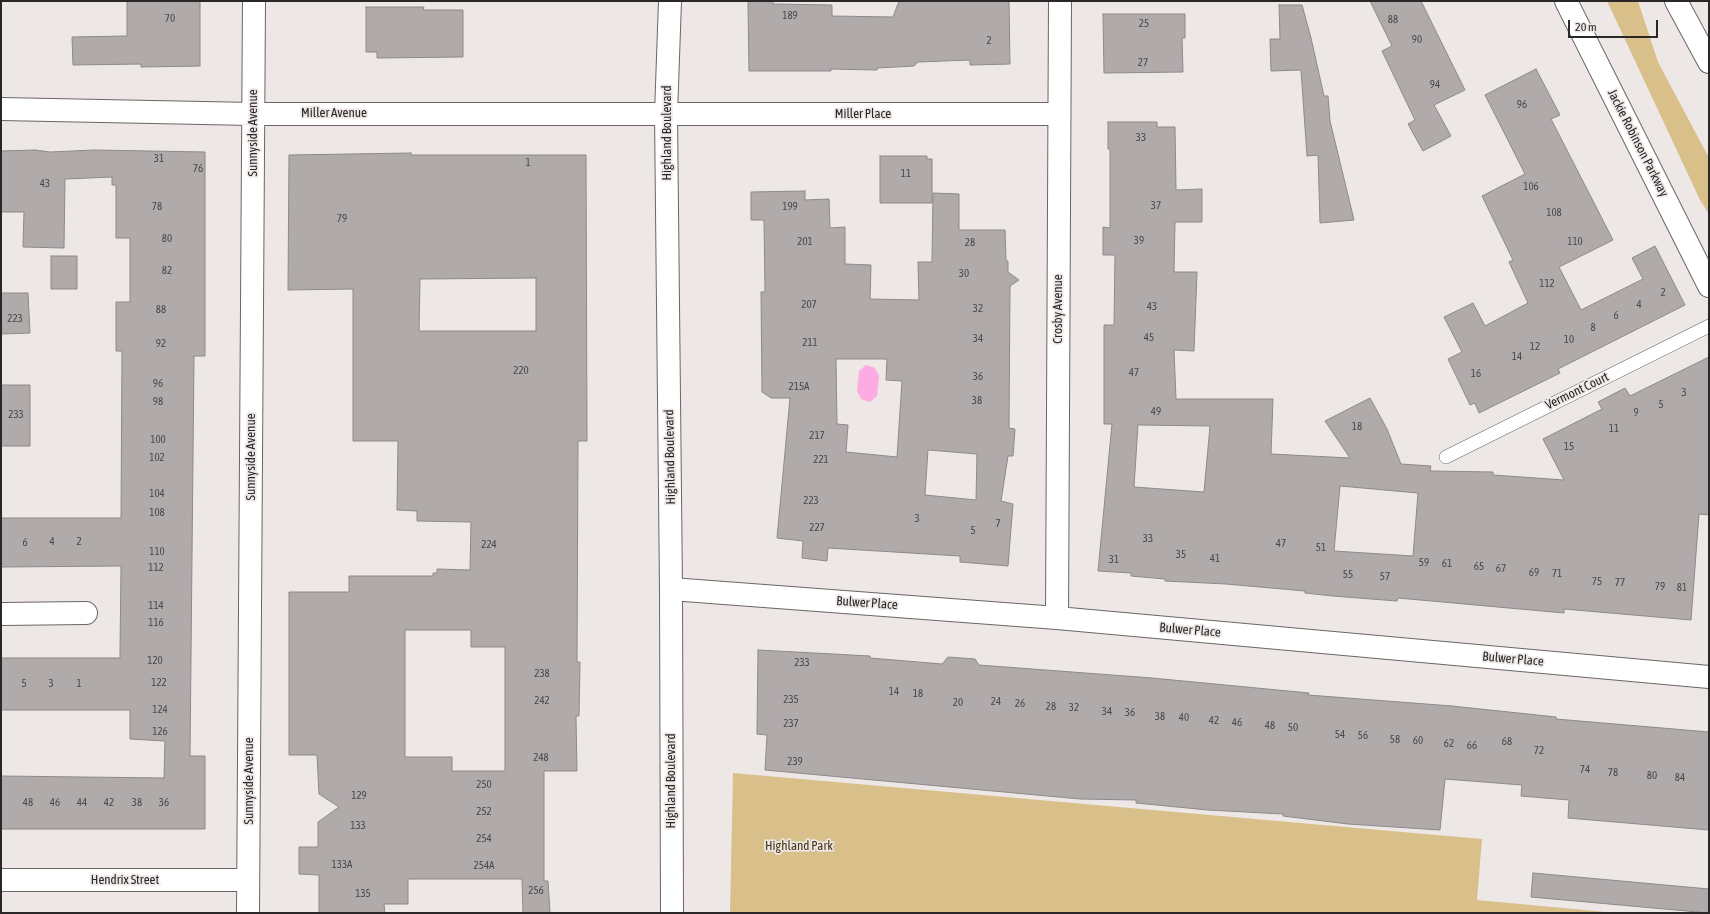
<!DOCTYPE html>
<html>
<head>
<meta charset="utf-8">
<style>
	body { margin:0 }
	#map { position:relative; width:1710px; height:914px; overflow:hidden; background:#ede7e6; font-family:"Asap Condensed",sans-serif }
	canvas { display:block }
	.frame { position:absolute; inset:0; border:2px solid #292727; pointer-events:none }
	.scale { position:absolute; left:1568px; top:20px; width:90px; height:18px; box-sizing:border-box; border:2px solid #292727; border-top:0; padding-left:5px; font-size:12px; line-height:14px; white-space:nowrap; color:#292727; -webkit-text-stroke:3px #ede7e6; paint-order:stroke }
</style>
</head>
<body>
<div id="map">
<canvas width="1710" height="914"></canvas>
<div class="frame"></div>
<div class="scale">20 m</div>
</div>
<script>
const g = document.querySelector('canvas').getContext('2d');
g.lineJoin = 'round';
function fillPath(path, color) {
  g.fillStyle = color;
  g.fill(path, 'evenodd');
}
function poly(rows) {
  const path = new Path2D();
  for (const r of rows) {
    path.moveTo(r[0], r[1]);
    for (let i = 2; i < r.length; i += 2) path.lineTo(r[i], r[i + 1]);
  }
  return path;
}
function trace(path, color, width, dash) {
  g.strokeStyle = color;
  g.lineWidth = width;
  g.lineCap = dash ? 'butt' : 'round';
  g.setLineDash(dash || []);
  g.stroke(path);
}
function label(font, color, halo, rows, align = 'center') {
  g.font = font + ' "Asap Condensed",sans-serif';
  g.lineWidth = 3.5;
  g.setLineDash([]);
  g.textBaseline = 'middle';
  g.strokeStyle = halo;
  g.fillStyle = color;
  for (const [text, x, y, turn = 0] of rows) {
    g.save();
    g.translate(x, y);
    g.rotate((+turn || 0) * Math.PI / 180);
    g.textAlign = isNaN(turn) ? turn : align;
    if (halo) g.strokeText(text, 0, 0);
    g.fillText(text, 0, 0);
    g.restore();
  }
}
const green = poly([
	[1607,1,1638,1,1658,62,1709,158,1709,214,1700,200],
	[733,773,1482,839,1477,900,1617,913,730,913]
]);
const water = poly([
	[866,365,875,368,879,376,877,396,870,402,861,399,857,391,859,371]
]);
const building = poly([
	[127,1,200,1,200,66,141,67,141,64,73,65,72,37,127,36,127,1],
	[748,1,773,1,773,4,832,5,832,16,893,17,899,1,1009,1,1010,64,970,65,970,60,918,62,914,66,877,68,877,70,831,69,831,71,749,71,748,1],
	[1370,1,1421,1,1465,90,1434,105,1451,136,1423,151,1408,124,1415,120,1382,51,1392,46,1370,1],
	[1279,5,1302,5,1311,38,1324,96,1328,96,1330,121,1354,220,1320,223,1318,155,1307,156,1301,70,1271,71,1270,39,1280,39,1279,5],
	[366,7,424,7,423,10,463,10,463,57,377,58,377,52,366,52,366,7],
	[1103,14,1185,14,1185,38,1182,38,1183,72,1104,73,1103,14],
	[1536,69,1560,115,1551,119,1613,240,1559,267,1581,310,1643,279,1632,258,1655,246,1685,305,1558,369,1560,373,1479,413,1475,403,1470,405,1448,359,1462,352,1444,317,1473,303,1485,326,1528,303,1509,262,1513,260,1482,196,1525,174,1485,95,1536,69],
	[1108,122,1157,122,1157,127,1175,127,1176,190,1202,189,1202,222,1175,222,1174,272,1197,272,1194,351,1174,350,1176,399,1273,399,1271,454,1350,458,1325,421,1370,398,1387,429,1401,464,1431,466,1430,471,1493,472,1493,475,1564,480,1543,439,1602,409,1598,402,1625,388,1630,396,1709,357,1709,515,1699,514,1691,620,1564,609,1564,613,1398,598,1397,601,1333,596,1305,593,1305,591,1226,584,1165,581,1165,579,1131,576,1131,573,1098,571,1112,424,1104,424,1104,325,1114,325,1115,255,1103,255,1103,227,1110,228,1110,149,1108,149,1108,122],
	[1138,425,1210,426,1204,492,1134,487,1138,425],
	[1340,486,1418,493,1413,556,1334,551,1340,486],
	[35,150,50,152,94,150,205,152,205,356,194,356,190,756,205,756,205,829,1,829,1,776,164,778,165,741,130,739,130,710,1,710,1,658,120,658,120,653,121,566,1,567,1,518,121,518,122,351,116,351,116,302,130,302,130,238,116,238,116,185,112,185,112,177,65,179,64,248,23,247,24,212,1,212,1,151,35,150],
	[411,153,411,155,586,155,587,441,578,441,577,662,580,662,579,716,576,716,577,771,544,771,544,881,548,881,550,913,523,913,522,879,408,879,408,904,384,904,385,913,319,913,319,875,299,874,299,847,318,847,318,822,339,807,319,794,317,755,289,755,289,592,349,592,349,576,433,576,433,573,437,573,437,569,470,570,471,522,417,521,417,511,397,510,398,441,353,441,353,289,288,290,289,155,411,153],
	[536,278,536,331,419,331,420,279,536,278],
	[405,630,471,630,471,647,505,647,505,771,452,771,452,757,405,757,405,630],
	[880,156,927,156,927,159,932,159,932,203,880,203,880,156],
	[805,191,805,200,829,199,830,228,845,227,845,264,871,265,870,299,919,300,918,262,932,262,933,193,959,194,959,230,1005,230,1006,261,1008,261,1008,272,1019,280,1010,286,1009,428,1015,429,1013,456,1008,456,1001,501,1013,504,1008,566,960,562,960,556,828,548,827,561,802,558,803,541,777,538,790,398,771,398,762,392,761,292,765,292,764,220,751,220,751,192,805,191],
	[836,359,887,359,886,380,902,381,897,457,846,452,848,425,837,424,836,359],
	[928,450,977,454,976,500,925,495,928,450],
	[51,256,77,256,77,289,51,289,51,256],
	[1,293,28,293,30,333,1,334,1,293],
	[1,385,30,385,30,446,1,446,1,385],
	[758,650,870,656,870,658,942,664,948,657,975,659,979,665,1152,678,1309,693,1308,695,1452,706,1556,717,1556,719,1709,732,1709,830,1568,818,1569,800,1521,796,1522,785,1445,779,1440,830,1348,824,1283,816,1283,814,1208,810,1136,803,1136,800,1080,799,765,770,767,735,757,734,758,650],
	[1533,873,1709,889,1709,913,1531,897,1533,873]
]);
const service = poly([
	[1446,457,1709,326]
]);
const minor = poly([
	[1566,1,1709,286],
	[1,109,253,114,1059,114],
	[671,589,1057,618,1709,677],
	[1,614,86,613],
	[1057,618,1060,1],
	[1,880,248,880],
	[248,913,254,1]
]);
const secondary = poly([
	[670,1,666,114,671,589,672,913]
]);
const motorway = poly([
	[1676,1,1709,62]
]);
const numberNames = [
	["189",790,16],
	["70",170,19],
	["88",1393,20],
	["25",1144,24],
	["90",1417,40],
	["2",989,41],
	["27",1143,63],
	["94",1435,85],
	["96",1522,105],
	["33",1141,138],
	["31",159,159],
	["1",528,163],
	["76",198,169],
	["11",906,174],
	["43",45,184],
	["106",1531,187],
	["37",1156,206],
	["78",157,207],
	["199",790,207],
	["108",1554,213],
	["79",342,219],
	["80",167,239],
	["39",1139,241],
	["201",805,242],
	["110",1575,242],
	["28",970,243],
	["82",167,271],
	["30",964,274],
	["112",1547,284],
	["2",1663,293],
	["207",809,305],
	["4",1639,305],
	["43",1152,307],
	["32",978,309],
	["88",161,310],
	["6",1616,316],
	["223",15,319],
	["8",1593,328],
	["45",1149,338],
	["34",978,339],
	["10",1569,340],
	["211",810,343],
	["92",161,344],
	["12",1535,347],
	["14",1517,357],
	["220",521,371],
	["47",1134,373],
	["16",1476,374],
	["36",978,377],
	["96",158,384],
	["215A",799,387],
	["3",1684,393],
	["38",977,401],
	["98",158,402],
	["5",1661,405],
	["49",1156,412],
	["9",1636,413],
	["233",16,415],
	["18",1357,427],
	["11",1614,429],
	["217",817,436],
	["100",158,440],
	["15",1569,447],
	["102",157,458],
	["221",821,460],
	["104",157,494],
	["223",811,501],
	["108",157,513],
	["3",917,519],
	["7",998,524],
	["227",817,528],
	["5",973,531],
	["33",1148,539],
	["4",52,542],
	["2",79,542],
	["6",25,543],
	["47",1281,544],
	["224",489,545],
	["51",1321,548],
	["110",157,552],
	["35",1181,555],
	["41",1215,559],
	["31",1114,560],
	["59",1424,563],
	["61",1447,564],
	["65",1479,567],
	["112",156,568],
	["67",1501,569],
	["69",1534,573],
	["71",1557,574],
	["55",1348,575],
	["57",1385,577],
	["75",1597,582],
	["77",1620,583],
	["79",1660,587],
	["81",1682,588],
	["114",156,606],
	["116",156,623],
	["120",155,661],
	["233",802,663],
	["238",542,674],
	["122",159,683],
	["5",24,684],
	["3",51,684],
	["1",79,684],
	["14",894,692],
	["18",918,694],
	["235",791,700],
	["242",542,701],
	["24",996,702],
	["20",958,703],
	["26",1020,704],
	["28",1051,707],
	["32",1074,708],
	["124",160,710],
	["34",1107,712],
	["36",1130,713],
	["38",1160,717],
	["40",1184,718],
	["42",1214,721],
	["46",1237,723],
	["237",791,724],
	["48",1270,726],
	["50",1293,728],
	["126",160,732],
	["54",1340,735],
	["56",1363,736],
	["58",1395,740],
	["60",1418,741],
	["68",1507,742],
	["62",1449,744],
	["66",1472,746],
	["72",1539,751],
	["248",541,758],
	["239",795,762],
	["74",1585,770],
	["78",1613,773],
	["80",1652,776],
	["84",1680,778],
	["250",484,785],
	["129",359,796],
	["48",28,803],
	["46",55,803],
	["44",82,803],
	["42",109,803],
	["38",137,803],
	["36",164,803],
	["252",484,812],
	["133",358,826],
	["254",484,839],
	["133A",342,865],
	["254A",484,866],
	["256",536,891],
	["135",363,894]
];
const streetNames = [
	["Miller Avenue",334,113],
	["Miller Place",863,114],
	["Sunnyside Avenue",253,133,-90],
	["Highland Boulevard",667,133,-90],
	["Jackie Robinson Parkway",1638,143,63],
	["Crosby Avenue",1058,309,-90],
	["Vermont Court",1577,391,-26],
	["Sunnyside Avenue",251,457,-90],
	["Highland Boulevard",670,457,-91],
	["Bulwer Place",867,603,4],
	["Bulwer Place",1190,630,5],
	["Bulwer Place",1513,659,5],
	["Sunnyside Avenue",249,781,-90],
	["Highland Boulevard",671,781,-90],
	["Hendrix Street",125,880]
];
const parkNames = [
	["Highland Park",799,846]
];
fillPath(green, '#d9c08b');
fillPath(water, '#fdabe3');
fillPath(building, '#b0aaab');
trace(building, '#8e8889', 1);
trace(service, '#6b6665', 14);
trace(minor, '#6b6665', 24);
trace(secondary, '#6b6665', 24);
trace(motorway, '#6b6665', 24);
trace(service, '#fff', 13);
trace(minor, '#fff', 22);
trace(secondary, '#fff', 22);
trace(motorway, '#fff', 22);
label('11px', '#4b4848', null, numberNames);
label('13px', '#292727', '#ede7e6', streetNames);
label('13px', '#45340c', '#ede7e6', parkNames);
</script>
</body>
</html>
